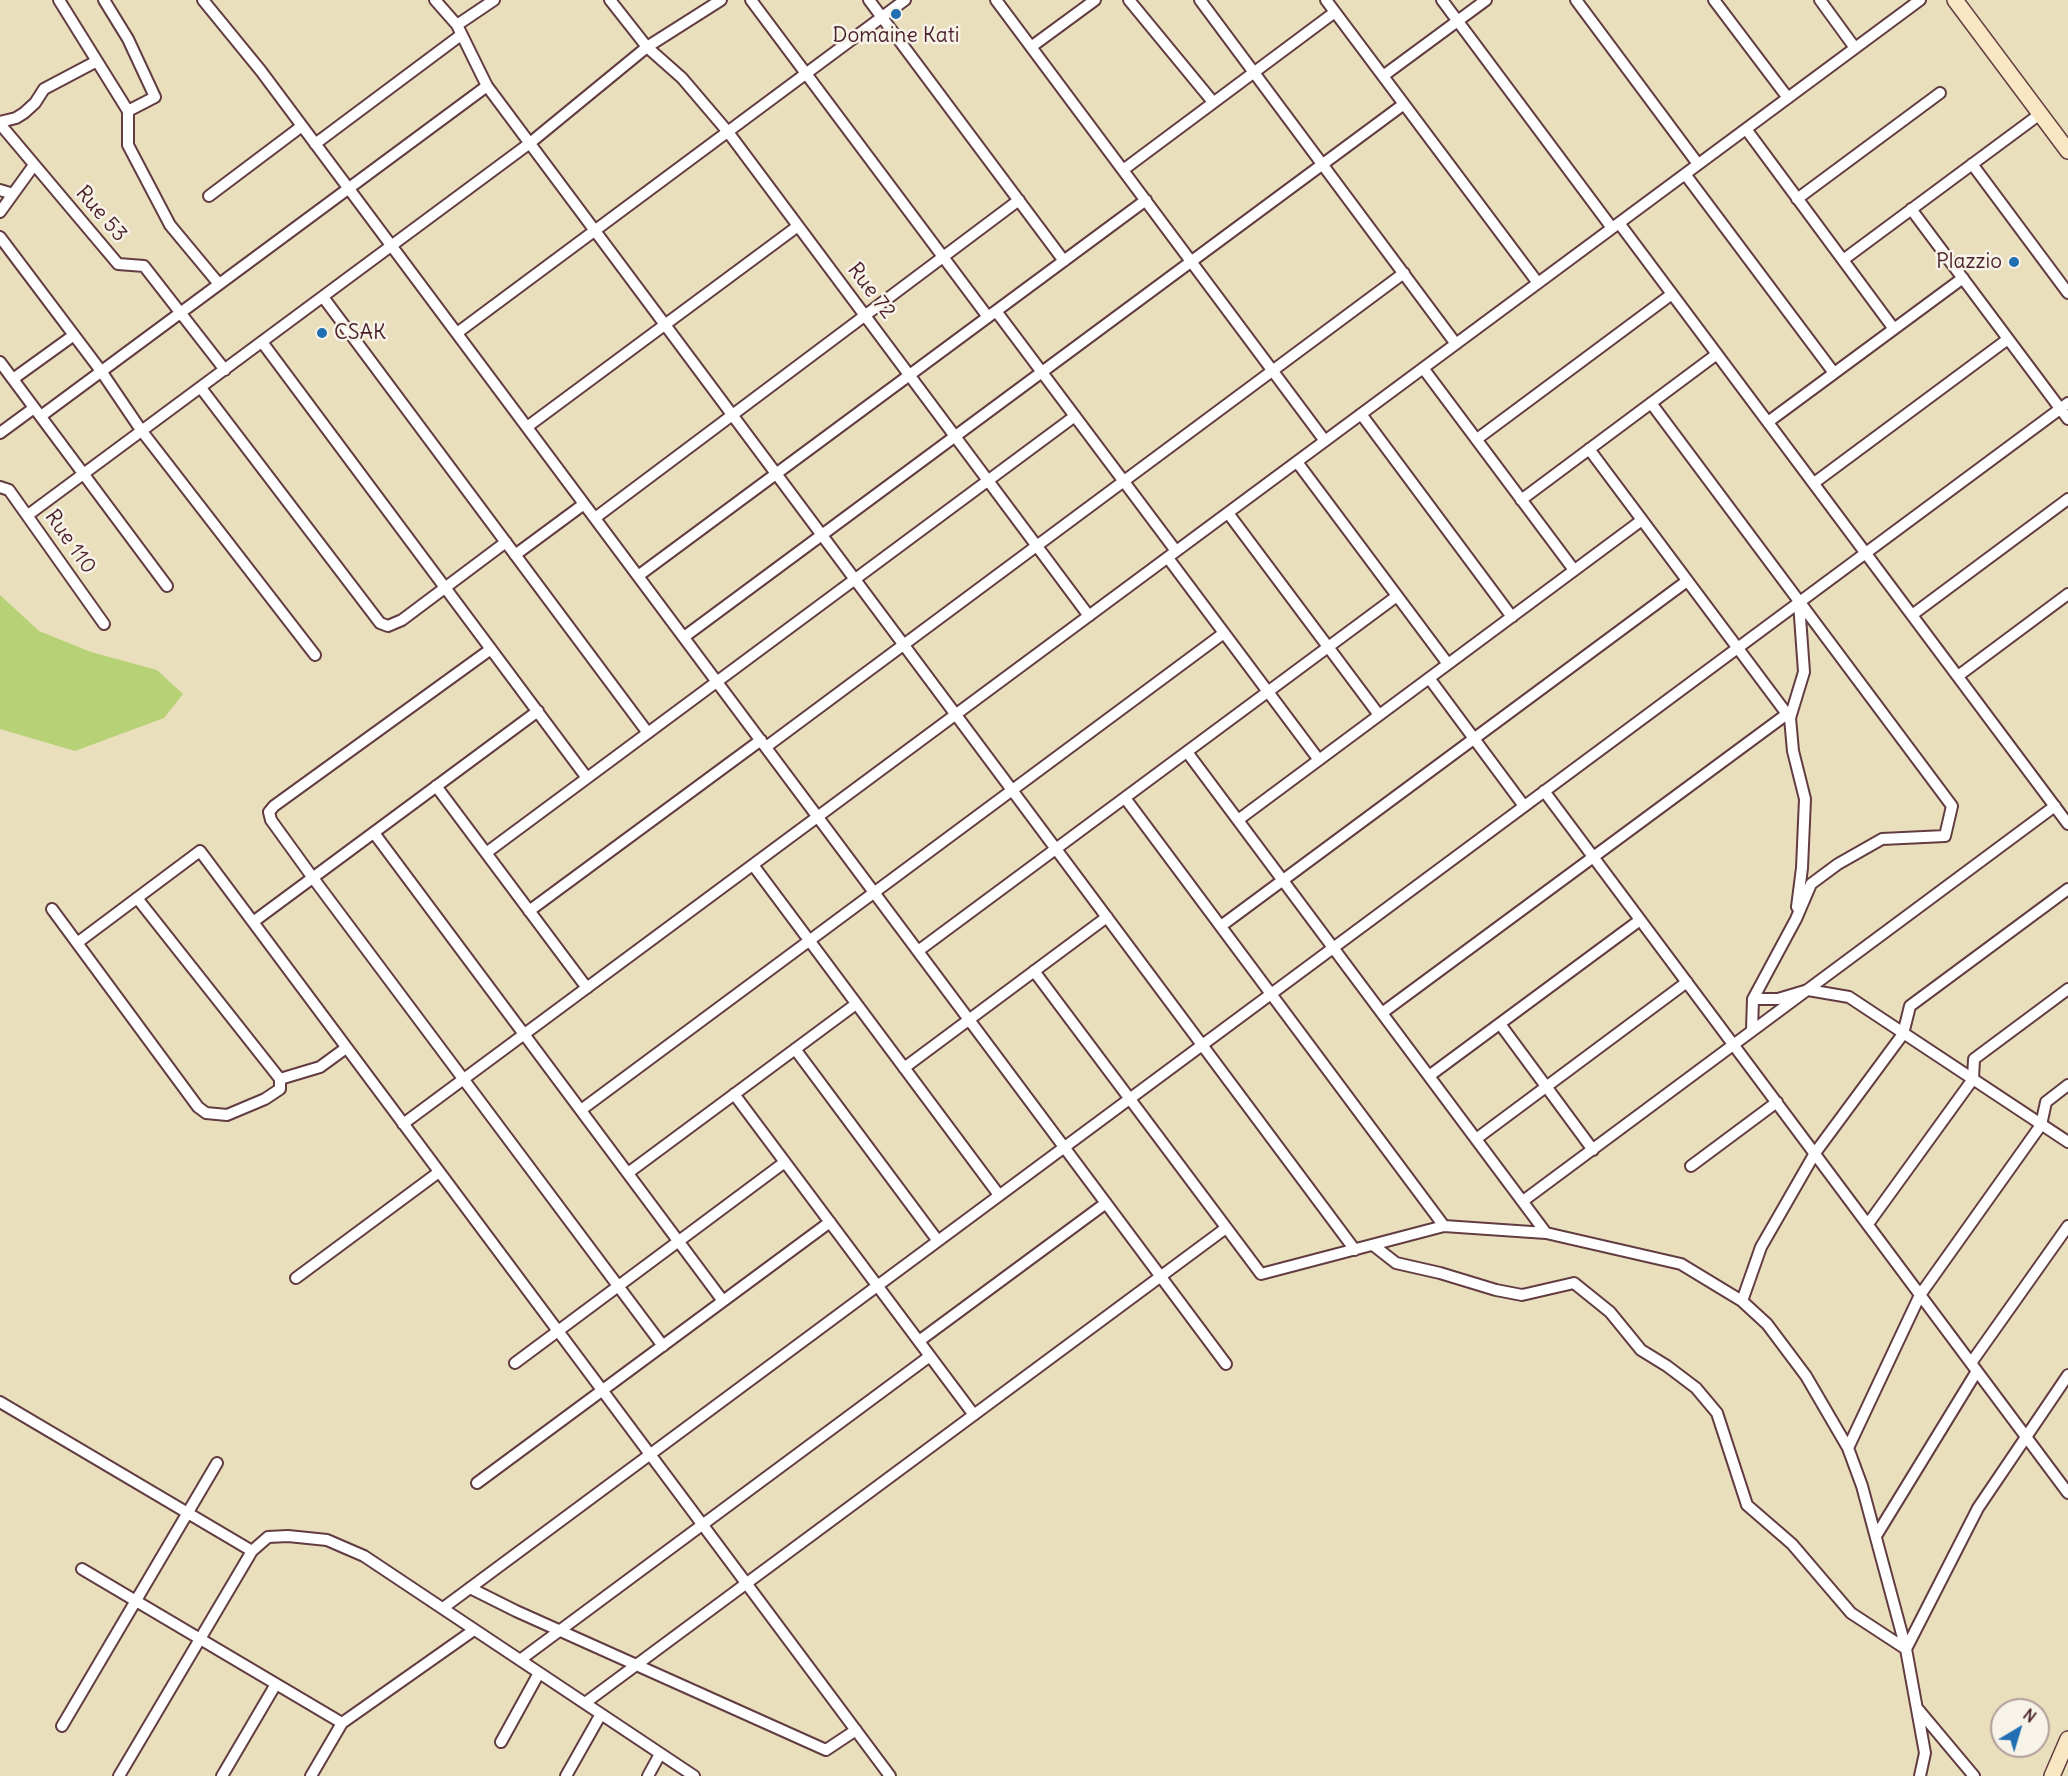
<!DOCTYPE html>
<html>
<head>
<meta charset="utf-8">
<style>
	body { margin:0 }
	#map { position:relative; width:2068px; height:1776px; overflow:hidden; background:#eadfbc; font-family:Delius,sans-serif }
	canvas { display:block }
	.north { position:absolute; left:1990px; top:1698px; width:60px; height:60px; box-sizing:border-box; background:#f7f3e8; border:2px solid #b29e9c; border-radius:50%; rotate:38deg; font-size:16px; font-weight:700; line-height:24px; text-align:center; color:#4a1f2b }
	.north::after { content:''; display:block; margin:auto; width:21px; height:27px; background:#1f6fb2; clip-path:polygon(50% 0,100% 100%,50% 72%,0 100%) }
</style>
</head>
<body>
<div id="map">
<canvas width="2068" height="1776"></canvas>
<div class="north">N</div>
</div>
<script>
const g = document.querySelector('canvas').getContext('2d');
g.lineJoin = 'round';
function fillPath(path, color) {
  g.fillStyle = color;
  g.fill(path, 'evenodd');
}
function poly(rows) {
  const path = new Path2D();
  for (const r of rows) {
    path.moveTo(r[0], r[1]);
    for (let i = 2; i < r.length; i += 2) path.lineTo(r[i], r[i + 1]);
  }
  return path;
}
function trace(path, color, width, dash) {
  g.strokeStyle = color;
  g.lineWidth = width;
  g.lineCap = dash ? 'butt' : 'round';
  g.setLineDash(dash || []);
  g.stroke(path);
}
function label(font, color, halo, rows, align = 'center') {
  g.font = font + ' Delius,sans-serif';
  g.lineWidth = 5;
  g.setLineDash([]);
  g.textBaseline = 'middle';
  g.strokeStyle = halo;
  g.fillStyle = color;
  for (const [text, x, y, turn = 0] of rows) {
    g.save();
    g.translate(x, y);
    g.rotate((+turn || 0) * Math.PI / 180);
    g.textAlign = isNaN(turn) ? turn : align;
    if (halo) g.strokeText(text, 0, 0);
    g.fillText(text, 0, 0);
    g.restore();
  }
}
const green = poly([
	[0,595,39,631,91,652,157,670,183,694,164,718,75,751,0,729]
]);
const minor = poly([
	[59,0,128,111,128,145,170,225,219,284],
	[104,0,128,39,155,97,128,111],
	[203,0,261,71,1226,1364],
	[435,0,457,25,487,86,1355,1250],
	[610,0,647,47,682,78,728,132,1089,616],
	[751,0,988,317],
	[869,0,1064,261],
	[996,0,1325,441],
	[1129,0,1213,102],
	[1200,0,1456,344],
	[1326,0,1538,283],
	[1442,0,1612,228],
	[1576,0,1698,164],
	[1714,0,1788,98],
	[1820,0,1855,48],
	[457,25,494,0],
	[1031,47,1095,0],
	[1383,76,1486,0],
	[0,122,16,118,24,113,35,103,44,89,97,61],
	[0,124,118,264,144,266,225,370],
	[1746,129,1894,329],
	[315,144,461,35],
	[1972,164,2068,293],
	[1123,170,1335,12],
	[1685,174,1834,373],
	[0,190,13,194],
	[209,196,302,126],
	[1797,199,1940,93],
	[1911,209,2068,419],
	[0,212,34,165],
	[1619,223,2068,824],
	[0,237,101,371,141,430,315,655],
	[1843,260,2040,114],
	[323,297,648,733],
	[996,311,1176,551],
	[457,333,905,0],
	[262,342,587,778],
	[0,362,167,586],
	[1423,368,1574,570],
	[13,379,74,335],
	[201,388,380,623,388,626,402,620,506,542],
	[1651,403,1952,806,1945,836,1882,839,1838,864,1811,884,1796,919,1753,999,1752,1030],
	[1361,414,1512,617],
	[41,416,487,86],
	[1768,422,1963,278],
	[527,427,798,226],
	[0,433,34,408],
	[1477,439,1672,294],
	[1297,462,1448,664],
	[1814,483,2008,339],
	[0,487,9,490,104,624],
	[1521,500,1717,354],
	[1228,513,1379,715],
	[28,515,530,143,647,47,721,0],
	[595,518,1019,200],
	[515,555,584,504],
	[1168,558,1319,760],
	[638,576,1146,200],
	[1912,615,2068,499],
	[684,637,1404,104],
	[491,649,274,806,269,812,271,820,313,878,663,1346],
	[1958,676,2068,594],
	[1429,678,1524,806],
	[766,747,1404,273],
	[1187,752,1546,1233],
	[436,786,587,988],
	[1544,791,2068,1493],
	[1125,798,1444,1226],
	[1238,820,1642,520],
	[374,833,723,1301],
	[486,853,1075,416],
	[753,865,999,1195],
	[1797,907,1802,868,1805,799,1793,751,1790,718,1804,672,1799,603],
	[52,909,198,1107,206,1113,227,1115,265,1099,280,1089,280,1079,137,898],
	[529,911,761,740],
	[253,922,538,711],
	[1221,926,1687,581],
	[77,943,200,851,890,1776],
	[918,951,1397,596],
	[1034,971,1261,1274,1444,1226,1546,1233,1681,1264,1742,1301,1767,1324,1806,1376,1848,1448,1862,1486,1906,1649,1925,1753,1920,1776],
	[1753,999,1778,999,1808,990,1849,997,2068,1142],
	[1382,1013,1787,714,1589,449],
	[1500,1024,1593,1150],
	[795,1049,938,1241],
	[904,1068,1107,917],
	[1429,1076,1640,920],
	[280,1079,320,1067,346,1048],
	[734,1094,974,1415],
	[581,1110,1224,633],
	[403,1124,1920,0],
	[1476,1139,1687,982],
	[1691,1166,1777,1102],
	[628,1173,856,1004],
	[1523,1201,2055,806],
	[1868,1224,1973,1079,1974,1059,2068,989],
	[1373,1245,1396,1263,1440,1273,1496,1290,1522,1295,1574,1283,1610,1312,1641,1350,1667,1366,1696,1388,1717,1413,1747,1505,1792,1544,1851,1613,1906,1649,1978,1508,2068,1375],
	[296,1278,439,1172],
	[1742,1301,1761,1247,1815,1153,1903,1034,1910,1006,2068,889],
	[919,1341,1106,1203],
	[515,1363,785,1162],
	[1971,1363,2068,1226],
	[0,1402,252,1551],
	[1848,1448,1920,1295,2041,1125,2046,1102,2068,1085],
	[477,1483,830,1222],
	[1876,1536,1977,1371],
	[82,1569,342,1723],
	[470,1588,516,1611,826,1750,856,1730],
	[443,1608,2068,403],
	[520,1660,930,1356],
	[585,1703,1226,1228],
	[1917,1708,1974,1776],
	[62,1726,217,1463],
	[501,1742,539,1673],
	[119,1776,252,1551,268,1537,288,1536,327,1540,364,1556,694,1776],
	[222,1776,276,1684],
	[311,1776,342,1723,474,1630],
	[566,1776,601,1714],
	[648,1776,660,1754]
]);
const secondary = poly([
	[1955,0,2068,151],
	[2052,1776,2068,1739]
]);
const markers = [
	[896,14,6,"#1f6fb2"],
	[2014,262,6,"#1f6fb2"],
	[322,333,6,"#1f6fb2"]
];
const poiNames = [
	["Domaine Kati",896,36],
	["Plazzio",2002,262,"right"],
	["CSAK",334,333,"left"]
];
const streetNames = [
	["Rue 53",101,214,49],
	["Rue 72",871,291,53],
	["Rue 110",70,542,55]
];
fillPath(green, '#b7d176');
trace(minor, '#623c41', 14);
trace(secondary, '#623c41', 18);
trace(minor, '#fff', 10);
trace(secondary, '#f9e7c3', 15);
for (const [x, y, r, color] of markers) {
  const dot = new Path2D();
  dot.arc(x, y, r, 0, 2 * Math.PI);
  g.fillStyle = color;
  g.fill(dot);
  trace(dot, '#f7f3e8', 2);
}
label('21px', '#4a1f2b', '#f7f3e8', poiNames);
label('21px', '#4a1f2b', '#f7f3e8', streetNames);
</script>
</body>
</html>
